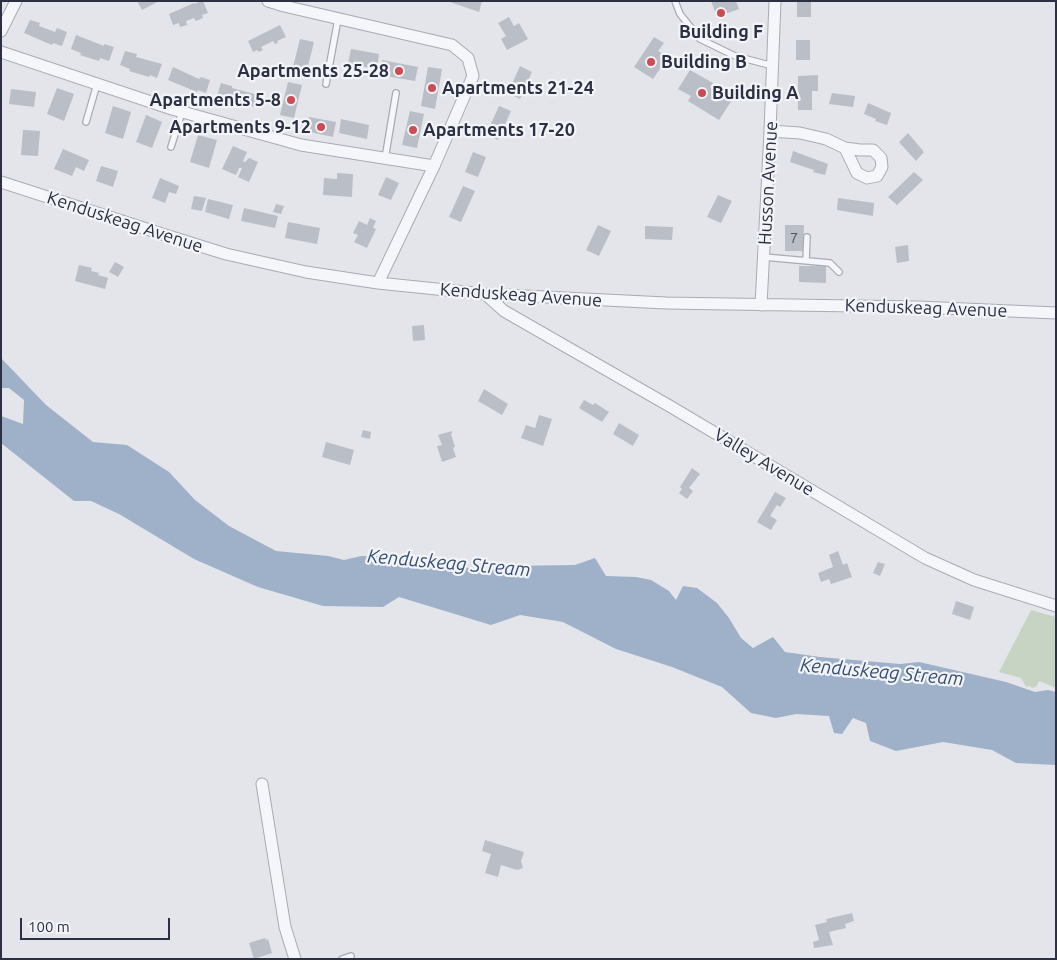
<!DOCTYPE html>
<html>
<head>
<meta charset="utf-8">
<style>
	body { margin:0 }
	#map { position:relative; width:1057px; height:960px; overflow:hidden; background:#e3e5ea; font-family:Ubuntu,sans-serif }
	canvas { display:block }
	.frame { position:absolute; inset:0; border:2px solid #2b3142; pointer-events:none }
	.scale { position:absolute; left:20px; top:918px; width:150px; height:22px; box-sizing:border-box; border:2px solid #2b3142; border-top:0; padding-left:6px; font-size:15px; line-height:18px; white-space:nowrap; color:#2b3142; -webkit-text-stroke:4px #f2f4f8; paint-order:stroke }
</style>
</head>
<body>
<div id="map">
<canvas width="1057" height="960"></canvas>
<div class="frame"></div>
<div class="scale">100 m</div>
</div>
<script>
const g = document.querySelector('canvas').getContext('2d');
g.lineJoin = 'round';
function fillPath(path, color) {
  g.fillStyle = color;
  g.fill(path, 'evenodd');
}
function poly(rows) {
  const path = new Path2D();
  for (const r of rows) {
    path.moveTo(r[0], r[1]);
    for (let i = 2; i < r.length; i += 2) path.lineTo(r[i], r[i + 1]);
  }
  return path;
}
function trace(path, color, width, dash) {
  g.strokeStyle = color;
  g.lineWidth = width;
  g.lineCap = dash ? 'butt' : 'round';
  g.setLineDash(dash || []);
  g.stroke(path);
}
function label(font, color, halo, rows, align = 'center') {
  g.font = font + ' Ubuntu,sans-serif';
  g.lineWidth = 4.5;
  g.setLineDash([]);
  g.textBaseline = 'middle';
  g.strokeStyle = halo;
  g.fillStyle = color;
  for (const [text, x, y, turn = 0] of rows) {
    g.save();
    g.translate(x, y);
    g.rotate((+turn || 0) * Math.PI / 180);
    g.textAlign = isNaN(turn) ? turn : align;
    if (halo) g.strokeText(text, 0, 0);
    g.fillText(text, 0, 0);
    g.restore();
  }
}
const green = poly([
	[1031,610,1056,617,1056,688,1039,681,1037,686,1032,688,1029,686,1026,687,1021,678,999,672]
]);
const water = poly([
	[1,358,46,405,93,442,127,445,169,472,195,500,229,526,276,551,328,556,344,560,361,556,406,556,428,566,449,565,488,571,511,566,575,565,595,558,606,576,636,577,651,580,669,591,676,600,683,586,697,588,717,603,729,618,741,638,753,648,773,637,785,652,820,657,900,664,919,662,1006,682,1035,692,1048,690,1056,692,1056,765,1016,763,992,750,943,742,896,751,870,741,866,723,853,718,842,734,834,733,829,716,796,714,776,718,751,713,722,687,672,667,616,649,563,622,520,615,491,625,399,597,383,607,323,606,258,587,194,559,119,514,91,501,74,501,1,443,1,416,23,424,24,400,9,388,1,388]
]);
const building = poly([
	[137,1,159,1,142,10],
	[200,1,203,1,208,13,202,15,203,18,196,21,194,18,186,21,187,25,180,27,179,23,173,25,169,14,194,3,195,4],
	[447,1,482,1,479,12],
	[711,1,736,1,739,9,717,17],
	[797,1,811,1,811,17,797,17],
	[509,17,514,26,519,23,528,39,507,50,501,39,506,36,498,23],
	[30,20,40,23,39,26,55,32,57,28,67,32,62,46,53,43,52,45,24,33],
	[280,25,286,37,277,41,278,43,275,44,273,41,261,47,263,50,259,52,257,50,253,52,248,41],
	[76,35,104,46,104,44,114,47,109,61,100,58,99,61,80,55,81,53,71,49],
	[654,37,664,43,658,51,668,57,653,79,634,67],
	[300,39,314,42,305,78,291,75],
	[796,40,810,40,810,60,796,60],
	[351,49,379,54,377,69,348,64],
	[125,51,137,54,136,57,162,64,157,78,150,75,149,77,129,71,130,69,120,65],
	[382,60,418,67,415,81,380,75],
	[520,66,532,72,520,99,508,93],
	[173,67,199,79,201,77,210,80,206,93,198,90,197,92,168,80],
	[428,67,442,69,435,109,421,106],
	[690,70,713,83,710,87,732,100,719,120,688,101,691,96,678,89],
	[818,75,818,91,812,91,812,110,798,110,798,76],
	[288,82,302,85,294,118,280,115],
	[221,83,232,86,232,88,258,95,254,107,247,104,246,107,226,101,227,99,217,96],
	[57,88,74,94,64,121,47,114],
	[11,89,36,92,34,107,9,104],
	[832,93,855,96,853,107,829,104],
	[868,103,891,113,887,125,875,121,876,119,864,114],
	[113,106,131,112,123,139,105,133],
	[499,106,511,111,498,140,486,135],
	[410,111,424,114,417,148,402,145],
	[146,115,162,122,152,148,136,142],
	[309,117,336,122,333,137,305,131],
	[341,119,369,125,367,139,339,133],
	[23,130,40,131,38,156,21,155],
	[908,133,924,152,916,161,899,142],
	[198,135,217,140,209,168,190,162],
	[233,146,247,152,243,161,245,162,249,158,258,162,249,182,238,177,242,168,239,168,236,175,222,169],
	[63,149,89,160,84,171,76,167,72,176,54,169],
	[793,151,828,164,825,175,813,172,814,170,790,162],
	[473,152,486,157,478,177,465,172],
	[101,166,118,171,113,187,96,181],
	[914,172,923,180,897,205,888,197],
	[337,173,353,174,352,197,323,195,324,178,337,179],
	[386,177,399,183,391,200,378,195],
	[160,178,179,186,176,194,169,192,165,203,152,198],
	[463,186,475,191,461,222,449,217],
	[718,195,732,201,721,223,707,217],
	[194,196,206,198,202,211,191,209],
	[838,198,874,203,873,216,837,210],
	[208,199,233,205,229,219,205,212],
	[276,204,284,206,281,214,273,212],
	[244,208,278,216,275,228,241,221],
	[370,218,376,221,373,228,376,229,367,248,354,242,358,235,353,233,359,221,367,225],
	[288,222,320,228,317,244,285,238],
	[598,225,611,231,599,256,586,250],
	[785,225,804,225,803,251,785,251],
	[645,226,673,227,672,240,645,239],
	[908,245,909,261,897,263,895,247],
	[115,262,124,267,118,277,109,272],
	[79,265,92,268,91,271,99,273,98,275,108,278,105,289,75,281],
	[799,266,826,266,826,283,799,282],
	[424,325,425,340,413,341,412,326],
	[484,389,508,404,502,415,478,401],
	[584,400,593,405,595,403,609,412,602,422,579,408],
	[539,415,552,419,543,446,521,438,526,425,535,428],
	[619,423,639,435,633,446,613,434],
	[363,430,371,432,370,439,361,437],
	[452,431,452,433,451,434,455,447,453,448,456,457,442,462,437,446,442,445,438,435],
	[326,442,354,450,350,465,322,457],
	[692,468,700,474,689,488,693,491,687,499,679,493,682,489,680,487],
	[775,492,786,498,780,507,777,505,770,516,777,520,771,530,757,522],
	[838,551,843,565,847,563,852,577,831,584,829,579,821,582,818,573,833,567,829,555],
	[878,562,885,564,880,576,873,573],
	[956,601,974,607,970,620,952,614],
	[485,840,524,852,521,861,523,868,517,870,501,865,498,877,485,873,491,854,482,851],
	[852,913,854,921,845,924,846,928,829,932,833,945,814,948,813,942,819,940,815,925,827,922,826,919],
	[265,938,266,940,268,939,272,953,254,959,249,943]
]);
const lane = poly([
	[675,1,680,14,700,39,735,56,773,66],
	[326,84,338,19],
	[86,122,97,84],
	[171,147,182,112],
	[385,159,396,93],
	[764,257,830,263,839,272],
	[806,260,807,237],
	[342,959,351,956]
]);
const street = poly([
	[268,1,284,6,452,45,468,58,473,76,434,166,378,283],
	[1,31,16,1],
	[1,52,172,109,301,145,434,166],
	[770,131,800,133,826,139,845,148,857,173,867,178,877,176,882,167,881,158,873,150,860,150,845,148],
	[1,182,162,234,226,254,306,272,378,283,485,294,666,303,918,307,1056,313],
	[485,294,504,311,673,408,925,558,974,580,1056,606],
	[761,305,770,131,775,1],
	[262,784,285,927,295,959]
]);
const markers = [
	[721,13,5,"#cb4c55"],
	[651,62,5,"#cb4c55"],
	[399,71,5,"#cb4c55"],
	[432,88,5,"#cb4c55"],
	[702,93,5,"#cb4c55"],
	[291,100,5,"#cb4c55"],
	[321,127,5,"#cb4c55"],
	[413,130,5,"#cb4c55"]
];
const numberNames = [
	["7",794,238]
];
const poiNames = [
	["Building F",721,32,"center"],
	["Building B",661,62],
	["Apartments 25-28",389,71,"right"],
	["Apartments 21-24",442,88],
	["Building A",712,93],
	["Apartments 5-8",281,100,"right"],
	["Apartments 9-12",311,127,"right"],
	["Apartments 17-20",423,130]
];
const streetNames = [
	["Husson Avenue",768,183,-87],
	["Kenduskeag Avenue",125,222,18],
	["Kenduskeag Avenue",521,295,4],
	["Kenduskeag Avenue",926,308,2],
	["Valley Avenue",764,462,31]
];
const waterNames = [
	["Kenduskeag Stream",449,563,5],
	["Kenduskeag Stream",882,672,5]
];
fillPath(green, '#c7d4c4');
fillPath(water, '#9fb0c9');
fillPath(building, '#babec7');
trace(lane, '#a8abb4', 8);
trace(street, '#a8abb4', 13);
trace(lane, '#f5f6f9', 5.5);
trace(street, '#f5f6f9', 11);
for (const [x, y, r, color] of markers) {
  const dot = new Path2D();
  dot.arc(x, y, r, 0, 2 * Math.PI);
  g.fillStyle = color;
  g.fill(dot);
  trace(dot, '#f2f4f8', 2);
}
label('15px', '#4f5463', null, numberNames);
label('bold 18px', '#2b3142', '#f2f4f8', poiNames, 'left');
label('18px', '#2b3142', '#f2f4f8', streetNames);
label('italic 19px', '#364d75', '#f2f4f8', waterNames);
</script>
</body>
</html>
